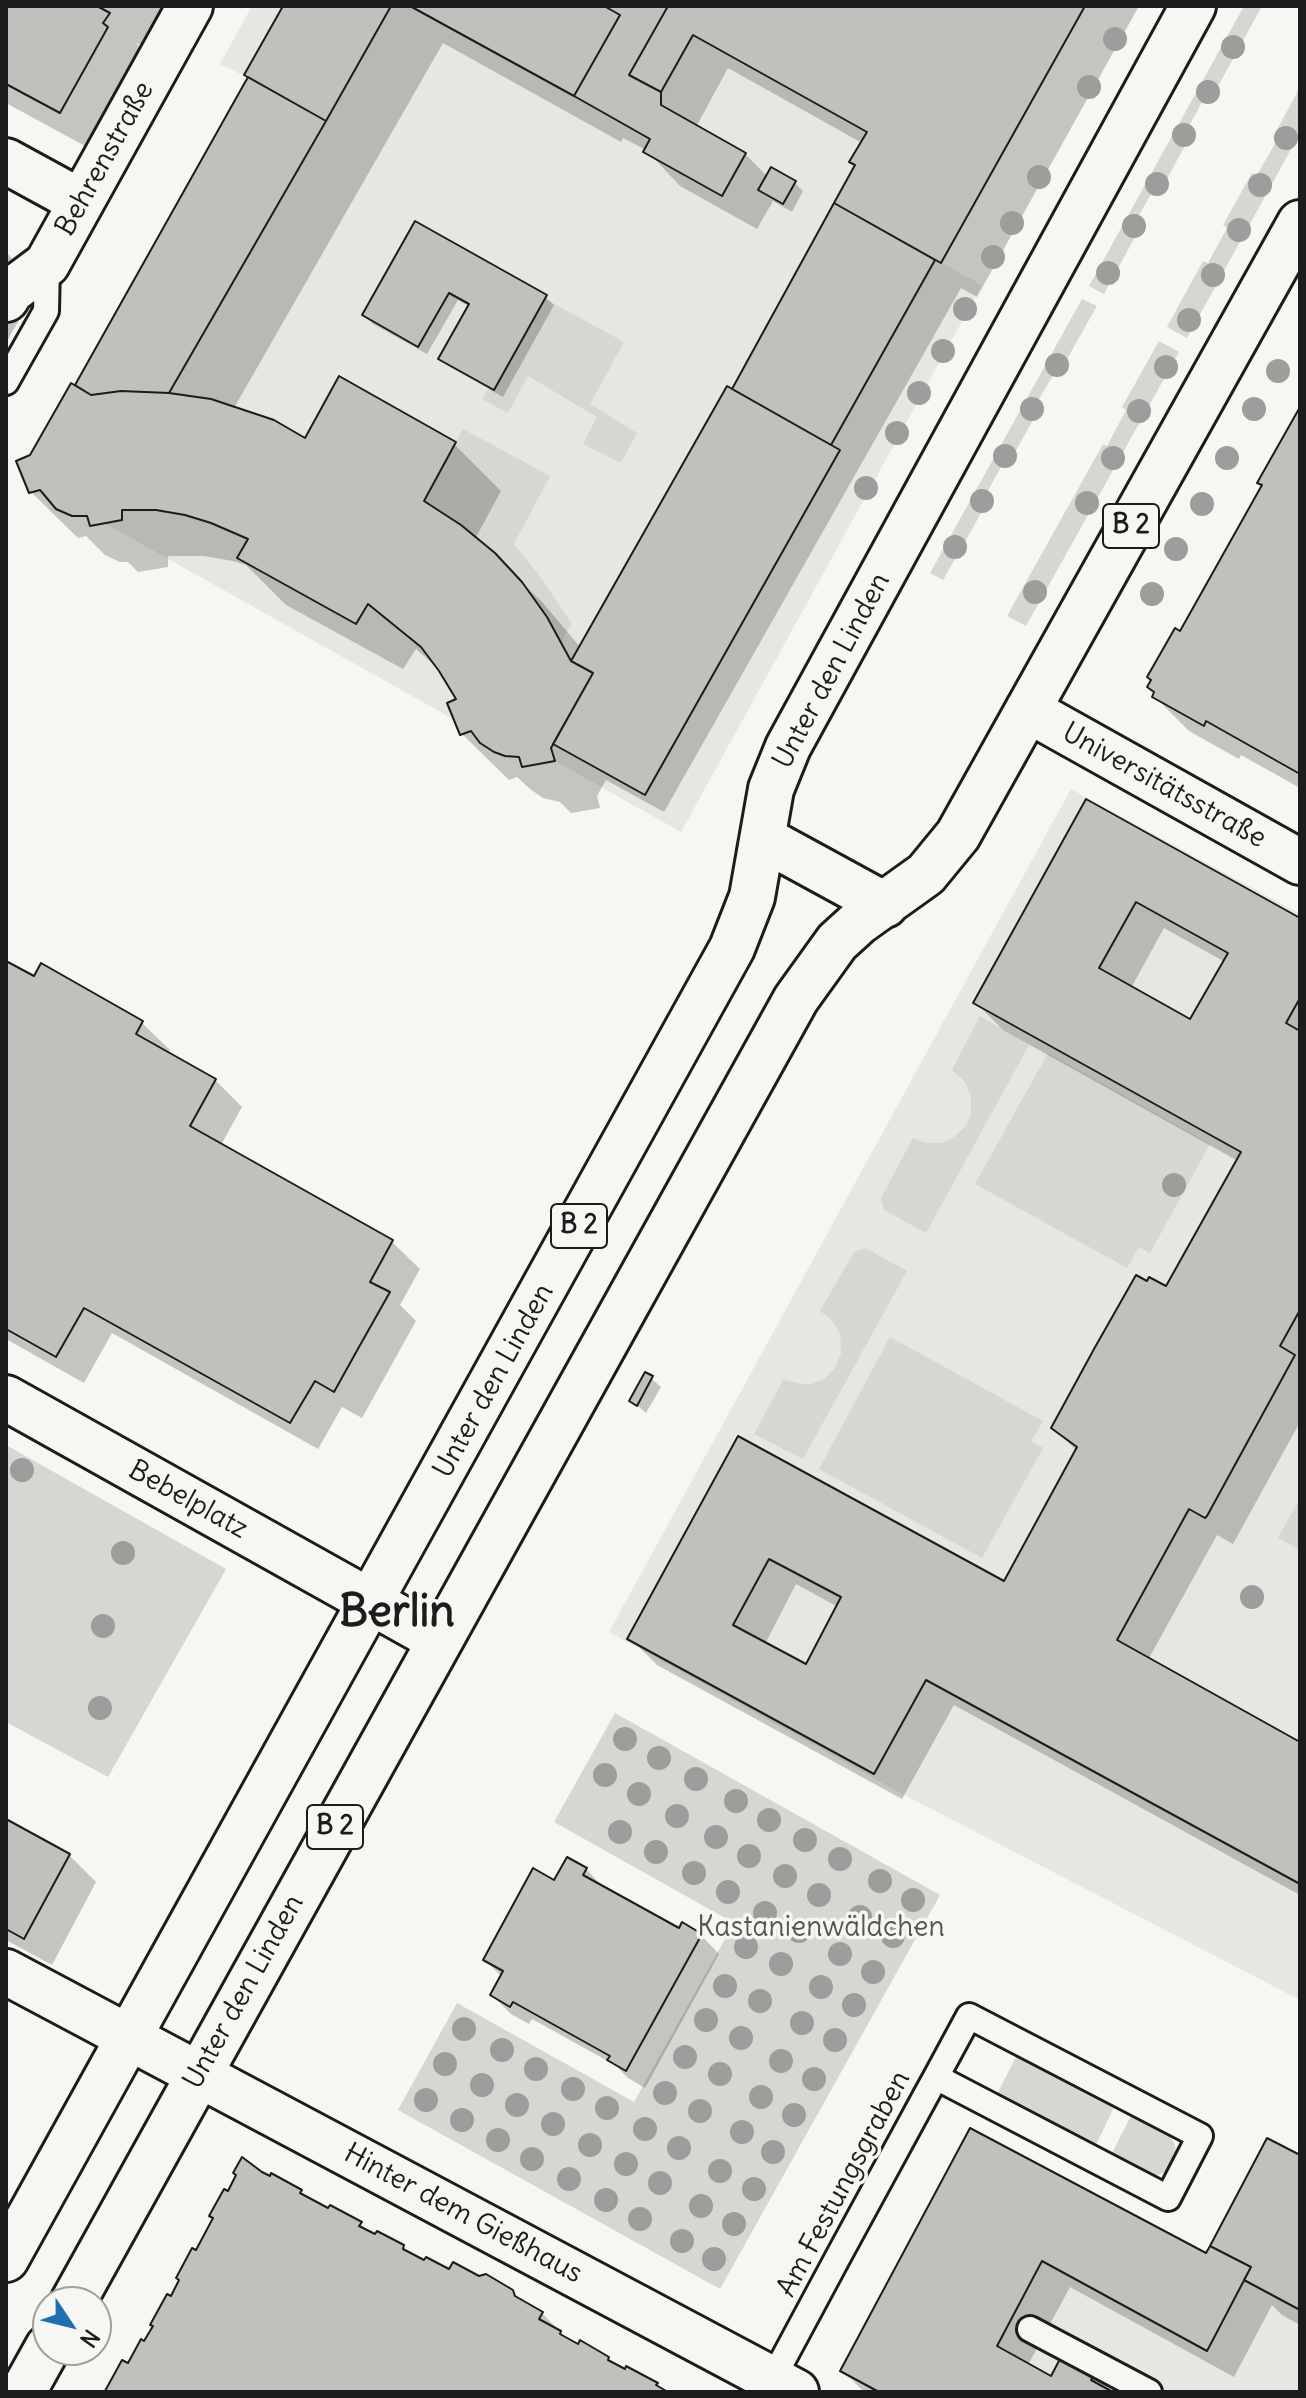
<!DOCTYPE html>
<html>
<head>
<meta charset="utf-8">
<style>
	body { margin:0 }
	#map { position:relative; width:1306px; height:2398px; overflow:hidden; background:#f6f6f2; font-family:Delius,sans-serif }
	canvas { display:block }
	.frame { position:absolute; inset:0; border:8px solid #1c1c1c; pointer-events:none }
	.north { position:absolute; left:32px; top:2286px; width:80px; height:80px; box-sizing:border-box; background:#f6f6f2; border:2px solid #9f9f9c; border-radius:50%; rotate:125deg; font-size:22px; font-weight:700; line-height:32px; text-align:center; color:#1c1c1c }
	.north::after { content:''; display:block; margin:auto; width:28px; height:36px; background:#1f6fb2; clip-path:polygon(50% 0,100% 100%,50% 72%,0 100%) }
</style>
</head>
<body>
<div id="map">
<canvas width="1306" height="2398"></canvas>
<div class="frame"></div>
<div class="north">N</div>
</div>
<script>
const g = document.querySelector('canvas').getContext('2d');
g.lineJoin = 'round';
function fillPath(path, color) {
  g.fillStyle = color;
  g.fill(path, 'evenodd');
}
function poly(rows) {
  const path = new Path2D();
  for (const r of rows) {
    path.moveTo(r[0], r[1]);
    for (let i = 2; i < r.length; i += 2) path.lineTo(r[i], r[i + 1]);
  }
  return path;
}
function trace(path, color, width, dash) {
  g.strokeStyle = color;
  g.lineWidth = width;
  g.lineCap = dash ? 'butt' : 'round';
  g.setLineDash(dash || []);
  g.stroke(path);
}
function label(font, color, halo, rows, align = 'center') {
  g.font = font + ' Delius,sans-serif';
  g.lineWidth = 7;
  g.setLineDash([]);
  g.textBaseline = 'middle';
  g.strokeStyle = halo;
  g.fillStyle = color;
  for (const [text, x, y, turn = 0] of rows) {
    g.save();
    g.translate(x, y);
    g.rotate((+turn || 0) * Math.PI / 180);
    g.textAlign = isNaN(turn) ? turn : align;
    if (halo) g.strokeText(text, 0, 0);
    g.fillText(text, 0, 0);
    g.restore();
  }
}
const built = poly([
	[252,6,1085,6,942,263,982,285,681,832,555,761,522,767,519,757,505,756,494,752,480,743,471,731,460,735,453,719,106,524,90,526,87,516,72,516,56,509,40,490,29,493,16,461,30,455,71,383,75,384,247,77,220,64],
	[1071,789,1300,914,1300,2000,893,1789,609,1632],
	[970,2128,1206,2253,1267,2138,1300,2155,1300,2392,879,2392,840,2371]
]);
const green = poly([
	[1244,6,1262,6,1211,99,1205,97,1185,133,1190,136,1160,192,1154,189,1135,222,1141,226,1104,294,1089,286],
	[1300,87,1300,133,1187,338,1167,327,1203,261,1208,263,1227,228,1223,225,1252,173,1257,175,1277,140,1273,137],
	[545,299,624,342,590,404,637,433,621,463,583,444,597,417,528,376,508,413,482,399],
	[1082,299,1097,306,1059,373,1055,372,1035,406,1039,409,1008,465,1003,463,984,498,988,501,943,580,930,573],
	[1159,341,1179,352,1026,626,1007,616,1103,444,1107,446,1126,410,1122,407],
	[463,429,550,476,514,544,542,579,572,624,561,642,547,617,522,582,495,553,461,525,424,501],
	[980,1016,1029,1045,926,1233,884,1210,881,1198,913,1138,926,1143,942,1143,954,1137,966,1126,971,1113,971,1096,965,1082,952,1070],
	[1048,1053,1210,1144,1150,1253,1139,1247,1127,1268,975,1184],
	[865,1248,907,1271,803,1459,754,1434,783,1380,809,1385,824,1379,835,1368,841,1354,840,1333,831,1319,820,1311,854,1252],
	[890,1337,1043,1421,1031,1441,1043,1448,982,1558,819,1469],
	[6,1445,226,1569,108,1777,6,1722],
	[1300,1498,1300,1550,1278,1538],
	[615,1713,940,1895,720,2289,398,2110,457,2003,634,2102,734,1923,554,1822],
	[1017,2055,1115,2105,1094,2149,995,2098],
	[1132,2114,1169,2134,1174,2143,1177,2154,1173,2164,1166,2172,1157,2175,1147,2174,1111,2155]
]);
const shadow = poly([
	[6,6,168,6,146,47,136,43,153,60,107,158,6,103],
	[285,6,1139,6,977,297,961,288,664,812,606,780,597,796,600,808,571,813,560,802,543,798,530,789,517,777,509,780,462,734,459,700,439,669,416,649,403,669,286,605,246,565,233,561,204,556,168,556,168,567,138,572,128,562,120,562,105,555,86,536,78,538,31,492,31,457,76,388,250,78],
	[443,43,621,142,623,138,646,150,680,186,757,229,773,201,792,212,803,191,794,182,768,177,745,154,696,127,728,68,862,143,852,162,856,167,734,388,740,396,581,648,542,602,475,539,501,491,454,444,306,441,234,408],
	[415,224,545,297,554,305,503,397,450,367,441,358,470,307,458,300,427,354,373,324,364,315],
	[6,252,38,287,6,343],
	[1300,411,1300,788,1241,755,1239,759,1189,731,1154,696,1181,633,1263,486],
	[1087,802,1300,920,1300,1422,1233,1544,1217,1535,1148,1660,1300,1744,1300,1895,954,1705,902,1799,657,1665,630,1638,739,1439,1005,1584,1077,1451,1053,1428,1167,1289,1238,1161,1003,1030,976,1003],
	[1164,928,1225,962,1191,1022,1131,988],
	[796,1584,838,1607,807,1667,765,1644],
	[6,963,34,979,42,966,142,1023,170,1050,167,1054,215,1080,242,1107,221,1145,392,1242,420,1269,400,1305,416,1321,362,1418,342,1407,318,1449,112,1333,84,1383,6,1339],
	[646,1374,661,1387,646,1413,631,1400],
	[6,1821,69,1855,96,1882,52,1965,6,1940],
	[586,1869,604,1888,680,1931,701,1935,719,1954,645,2088,628,2078,615,2065,532,2019,529,2024,511,2014,492,1995,502,1977,485,1960,555,1882],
	[971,2131,1207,2256,1300,2158,1300,2325,1282,2315,1272,2305,1234,2377,1070,2287,1028,2365,1052,2379,1092,2379,1109,2392,864,2392,842,2370],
	[272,2176,301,2192,310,2201,361,2224,371,2234,403,2247,412,2256,450,2272,512,2292,523,2303,542,2313,568,2340,608,2358,625,2372,627,2368,665,2392,108,2392,145,2343,229,2193,271,2179]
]);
const building = poly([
	[6,6,97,6,110,13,103,23,108,27,60,113,6,84,6,6],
	[283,6,391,6,326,121,244,75,283,6],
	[410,6,604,6,620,15,574,96,410,6],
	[604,6,668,6,629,75,661,92,661,105,746,153,722,196,643,152,650,139,574,96,620,15,604,6],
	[668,6,1085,6,941,263,834,203,855,165,849,162,867,132,693,35,661,92,629,75,668,6],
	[248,77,326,121,169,393,121,391,91,395,75,385,248,77],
	[771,167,796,181,783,204,758,190,771,167],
	[834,203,935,260,831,445,732,389,834,203],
	[415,221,547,295,494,390,438,359,469,304,449,293,418,347,362,315,415,221],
	[339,376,456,442,424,501,461,525,495,553,522,582,547,617,571,661,593,673,551,748,555,761,522,767,519,757,505,756,494,752,480,743,471,731,460,735,447,703,456,699,439,671,421,647,368,604,356,624,237,558,248,539,211,523,185,515,156,510,122,510,122,520,90,526,87,516,72,516,56,509,40,490,29,493,16,461,30,455,71,383,91,395,121,391,169,393,211,399,274,420,305,438,339,376],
	[727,386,840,450,645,795,553,744,593,673,571,661,727,386],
	[1300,407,1300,774,1206,721,1204,726,1152,697,1154,692,1147,687,1151,680,1147,677,1175,628,1180,631,1262,485,1257,483,1300,407],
	[1086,799,1300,918,1300,998,1286,1023,1300,1031,1300,1310,1280,1346,1295,1355,1207,1516,1205,1518,1189,1509,1117,1640,1300,1742,1300,1884,926,1680,874,1774,627,1639,738,1436,1004,1581,1077,1447,1051,1428,1094,1349,1136,1275,1147,1281,1149,1277,1166,1286,1241,1152,973,1003,1086,799],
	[1136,902,1228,953,1190,1019,1099,968,1136,902],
	[769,1559,841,1597,806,1664,733,1625,769,1559],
	[6,961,34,976,41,963,143,1021,136,1034,216,1079,190,1126,393,1240,370,1282,390,1292,359,1347,334,1392,315,1381,290,1423,84,1308,56,1357,6,1329,6,961],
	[645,1372,653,1376,637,1406,629,1401,645,1372],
	[6,1819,70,1854,24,1939,6,1929,6,1819],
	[567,1857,587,1868,583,1875,679,1928,682,1922,702,1934,626,2071,607,2060,610,2056,513,2002,510,2007,490,1995,503,1971,483,1960,533,1868,554,1880,567,1857],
	[970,2128,1206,2253,1210,2246,1251,2267,1207,2351,1042,2261,997,2346,1051,2376,1060,2359,1093,2377,1091,2380,1113,2392,879,2392,840,2371,970,2128],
	[1267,2138,1300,2155,1300,2310,1244,2280,1251,2267,1210,2246,1267,2138],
	[242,2157,262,2172,270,2176,271,2173,302,2190,300,2193,328,2208,330,2205,362,2222,359,2226,375,2234,377,2231,404,2245,403,2249,424,2260,426,2257,449,2269,453,2262,479,2276,486,2274,513,2290,515,2296,543,2312,539,2319,561,2331,560,2334,578,2344,580,2340,609,2357,608,2360,625,2369,626,2366,658,2383,656,2385,668,2392,105,2391,122,2360,128,2363,141,2339,144,2341,153,2326,150,2325,167,2294,171,2296,179,2280,176,2278,192,2248,196,2250,213,2218,209,2216,224,2189,228,2191,236,2175,233,2173,242,2157]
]);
const lane = poly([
	[6,382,46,311,47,264],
	[1030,2329,1149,2392],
	[772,2380,838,2257,925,2097,936,2077,969,2016,1200,2136,1168,2198,936,2077]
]);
const street = poly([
	[6,161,81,202],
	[6,299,11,291,47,264,190,6],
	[6,1398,439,1640],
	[6,1972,796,2392]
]);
const secondary = poly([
	[1028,710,1300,862]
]);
const primary = poly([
	[764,839,885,905],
	[6,2259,732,948,752,897,771,789,788,747,1193,6],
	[73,2302,796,999,837,942,859,922,926,874,958,835,1300,223],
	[23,2392,48,2347]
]);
const trees = [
	[1115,39],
	[1233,47],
	[1089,87],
	[1208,92],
	[1184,135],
	[1286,138],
	[1039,177],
	[1157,184],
	[1260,185],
	[1012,223],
	[1134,226],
	[1239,230],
	[993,257],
	[1108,273],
	[1213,275],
	[965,309],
	[1189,320],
	[943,351],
	[1057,365],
	[1166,367],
	[1278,371],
	[919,393],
	[1032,409],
	[1254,409],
	[1139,411],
	[897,433],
	[1005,456],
	[1113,458],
	[1227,458],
	[866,488],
	[982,501],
	[1087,503],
	[1202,504],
	[955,547],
	[1176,549],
	[1035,592],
	[1152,594],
	[1174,1185],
	[22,1470],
	[123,1553],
	[1252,1597],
	[103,1626],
	[100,1708],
	[625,1739],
	[659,1758],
	[605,1775],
	[696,1779],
	[639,1794],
	[736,1801],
	[677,1816],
	[769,1820],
	[620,1832],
	[716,1837],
	[805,1840],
	[656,1852],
	[749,1856],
	[840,1859],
	[694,1873],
	[785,1876],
	[880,1881],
	[728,1892],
	[819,1895],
	[913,1900],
	[765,1913],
	[860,1917],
	[799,1931],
	[893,1936],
	[746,1947],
	[840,1954],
	[781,1964],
	[873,1972],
	[725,1986],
	[821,1987],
	[760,2001],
	[854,2005],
	[706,2020],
	[802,2023],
	[464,2029],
	[741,2038],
	[835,2040],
	[502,2050],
	[685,2057],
	[781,2061],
	[445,2064],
	[536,2069],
	[720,2074],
	[814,2079],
	[482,2085],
	[573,2089],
	[665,2093],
	[761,2097],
	[426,2100],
	[517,2105],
	[607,2108],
	[700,2111],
	[794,2115],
	[462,2120],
	[553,2124],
	[645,2129],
	[742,2132],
	[498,2140],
	[590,2145],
	[679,2148],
	[773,2152],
	[532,2159],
	[626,2164],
	[720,2171],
	[569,2179],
	[660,2183],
	[754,2189],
	[606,2200],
	[701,2206],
	[640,2219],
	[734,2224],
	[682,2241],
	[714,2259]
];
const shields = [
	[1131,526,56],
	[579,1226,56],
	[335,1827,56]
];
const shieldNames = [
	["B 2",1131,526],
	["B 2",579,1226],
	["B 2",335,1827]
];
const streetNames = [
	["Behrenstraße",105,159,-61],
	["Unter den Linden",832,671,-62],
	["Universitätsstraße",1164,786,29],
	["Unter den Linden",494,1381,-61],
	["Bebelplatz",188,1500,29],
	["Unter den Linden",244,1992,-61],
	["Am Festungsgraben",844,2184,-62],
	["Hinter dem Gießhaus",463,2214,28]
];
const parkNames = [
	["Kastanienwäldchen",821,1928]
];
const townNames = [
	["Berlin",397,1613]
];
fillPath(built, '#e6e6e2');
fillPath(green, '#d6d6d2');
fillPath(shadow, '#0003');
fillPath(building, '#c0c0bd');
trace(building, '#1c1c1c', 2);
trace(lane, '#1c1c1c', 30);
trace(street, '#1c1c1c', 50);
trace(secondary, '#1c1c1c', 50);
trace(primary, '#1c1c1c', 50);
trace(lane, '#f6f6f2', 24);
trace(street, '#f6f6f2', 44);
trace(secondary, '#f6f6f2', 44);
trace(primary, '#f6f6f2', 44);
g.fillStyle = '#9d9d9b';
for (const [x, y] of trees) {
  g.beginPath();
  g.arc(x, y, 12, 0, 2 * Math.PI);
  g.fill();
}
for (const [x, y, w] of shields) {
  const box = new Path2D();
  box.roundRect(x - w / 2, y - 22, w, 44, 6);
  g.fillStyle = '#f6f6f2';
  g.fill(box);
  trace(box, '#1c1c1c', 2);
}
label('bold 26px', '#1c1c1c', null, shieldNames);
label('28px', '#1c1c1c', '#f6f6f2', streetNames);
label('28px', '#545453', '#f6f6f2', parkNames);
label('bold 44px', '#1c1c1c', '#f6f6f2', townNames);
</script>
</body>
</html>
